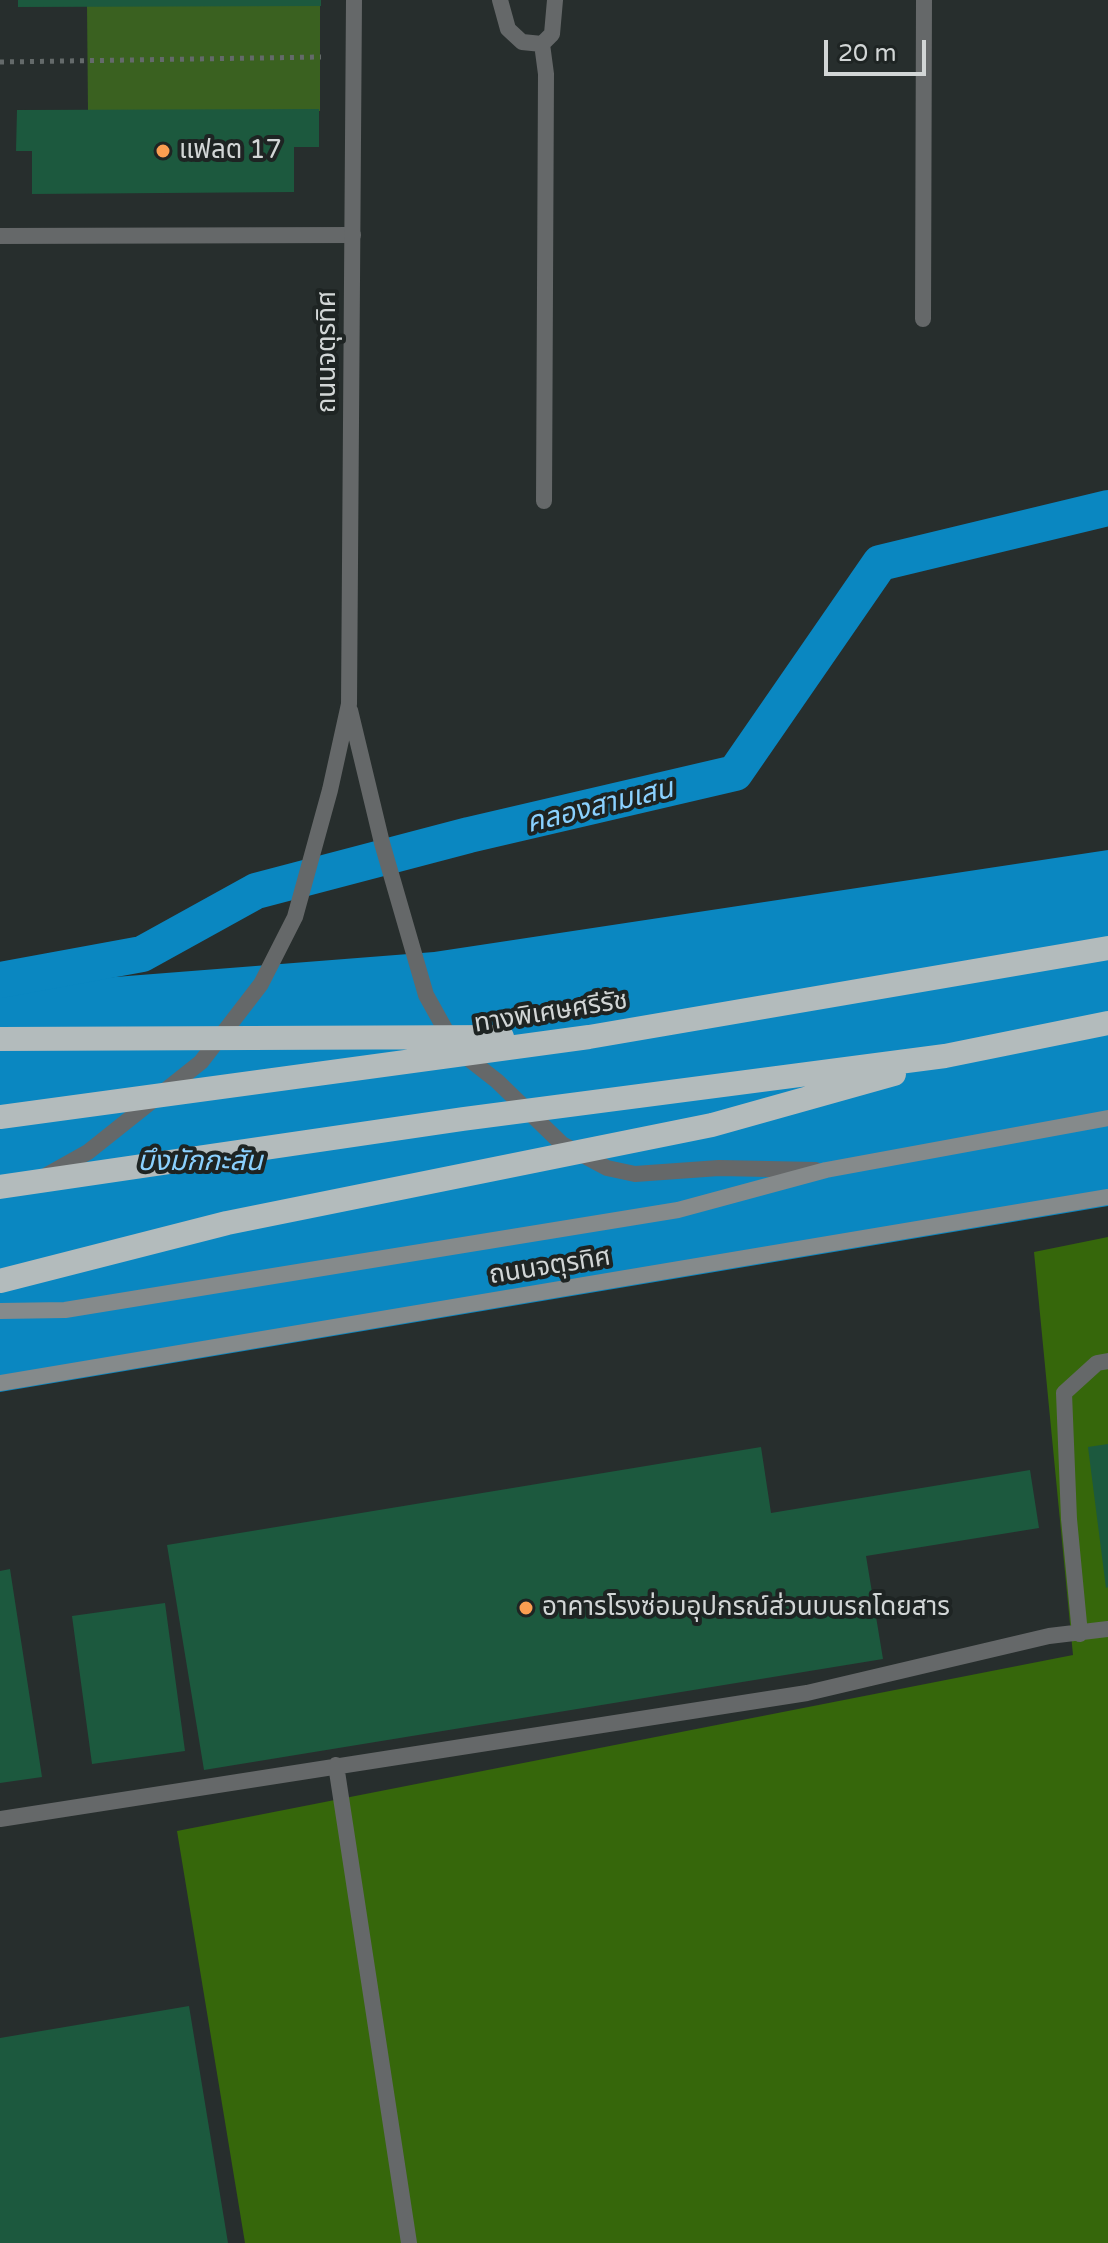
<!DOCTYPE html>
<html>
<head>
<meta charset="utf-8">
<style>
	body { margin:0 }
	#map { position:relative; width:1108px; height:2243px; overflow:hidden; background:#272e2d; font-family:"Varela Round",sans-serif }
	canvas { display:block }
	.scale { position:absolute; left:824px; top:40px; width:102px; height:36px; box-sizing:border-box; border:4px solid #d2d6d6; border-top:0; padding-left:10px; font-size:24px; line-height:28px; white-space:nowrap; color:#d2d6d6; -webkit-text-stroke:6px #1e2423; paint-order:stroke }
</style>
</head>
<body>
<div id="map">
<canvas width="1108" height="2243"></canvas>
<div class="scale">20 m</div>
</div>
<script>
const g = document.querySelector('canvas').getContext('2d');
g.lineJoin = 'round';
function fillPath(path, color) {
  g.fillStyle = color;
  g.fill(path, 'evenodd');
}
function poly(rows) {
  const path = new Path2D();
  for (const r of rows) {
    path.moveTo(r[0], r[1]);
    for (let i = 2; i < r.length; i += 2) path.lineTo(r[i], r[i + 1]);
  }
  return path;
}
function trace(path, color, width, dash) {
  g.strokeStyle = color;
  g.lineWidth = width;
  g.lineCap = dash ? 'butt' : 'round';
  g.setLineDash(dash || []);
  g.stroke(path);
}
function label(font, color, halo, rows, align = 'center') {
  g.font = font + ' "Varela Round","Noto Sans Thai",sans-serif';
  g.lineWidth = 8;
  g.setLineDash([]);
  g.textBaseline = 'middle';
  g.strokeStyle = halo;
  g.fillStyle = color;
  for (const [text, x, y, turn = 0] of rows) {
    g.save();
    g.translate(x, y);
    g.rotate((+turn || 0) * Math.PI / 180);
    g.textAlign = isNaN(turn) ? turn : align;
    if (halo) g.strokeText(text, 0, 0);
    g.fillText(text, 0, 0);
    g.restore();
  }
}
const green = poly([
	[320,3,320,111,88,112,87,5]
]);
const forest = poly([
	[1108,1237,1108,2243,245,2243,177,1831,1073,1655,1034,1252]
]);
const water = poly([
	[1108,850,1108,1206,0,1392,0,986,434,952]
]);
const canal = poly([
	[0,980,142,954,256,891,469,835,735,773,880,563,1108,508]
]);
const building = poly([
	[18,0,321,0,321,6,18,7],
	[319,109,319,147,294,147,294,192,32,194,32,151,16,151,17,110],
	[1108,1444,1108,1587,1106,1588,1088,1447],
	[761,1447,771,1513,1030,1470,1039,1528,866,1556,883,1659,204,1770,167,1545],
	[10,1569,42,1777,0,1783,0,1571],
	[165,1603,185,1751,92,1764,72,1616],
	[189,2006,228,2243,0,2243,0,2038]
]);
const path = poly([
	[0,62,321,57]
]);
const service = poly([
	[1080,1634,1069,1519,1064,1393,1097,1363,1108,1361],
	[336,1765,409,2243],
	[0,1819,807,1693,1049,1636,1108,1629]
]);
const minor = poly([
	[500,0,508,29,522,42,542,44,552,34,555,0],
	[542,44,546,74,544,501],
	[0,236,353,235],
	[923,319,924,0]
]);
const tertiary = poly([
	[350,710,382,843,426,995,456,1049,497,1081,562,1144,607,1168,635,1174,719,1168,816,1170],
	[47,1175,88,1152,201,1062,261,984,295,917,330,790,349,704,354,0]
]);
const secondary = poly([
	[0,1311,65,1310,678,1210,826,1170,1108,1118],
	[0,1383,1108,1197]
]);
const motorway = poly([
	[0,1039,502,1037],
	[0,1117,589,1037,1108,948],
	[0,1187,463,1119,945,1056,1108,1023],
	[0,1281,227,1223,712,1125,894,1074]
]);
const markers = [
	[163,151,8,"#fb9e51"],
	[526,1608,8,"#fb9e51"]
];
const poiNames = [
	["แฟลต 17",179,151],
	["อาคารโรงซ่อมอุปกรณ์ส่วนบนรถโดยสาร",542,1608]
];
const streetNames = [
	["ถนนจตุรทิศ",328,352,-90],
	["ทางพิเศษศรีรัช",551,1013,-9],
	["ถนนจตุรทิศ",550,1267,-9]
];
const waterNames = [
	["คลองสามเสน",600,807,-14],
	["บึงมักกะสัน",200,1163]
];
fillPath(green, '#3a6120');
fillPath(forest, '#36670b');
fillPath(water, '#0a87c1');
trace(canal, '#0a87c1', 36);
fillPath(building, '#1c593e');
trace(path, '#646a6a', 5, [4, 6]);
trace(service, '#656869', 16);
trace(minor, '#656869', 16);
trace(tertiary, '#656869', 16);
trace(secondary, '#858a8b', 16);
trace(motorway, '#b3bbbc', 24);
for (const [x, y, r, color] of markers) {
  const dot = new Path2D();
  dot.arc(x, y, r, 0, 2 * Math.PI);
  g.fillStyle = color;
  g.fill(dot);
  trace(dot, '#1e2423', 3);
}
label('26px', '#d2d6d6', '#1e2423', poiNames, 'left');
label('26px', '#d2d6d6', '#1e2423', streetNames);
label('italic 28px', '#8bd1ff', '#1e2423', waterNames);
</script>
</body>
</html>
